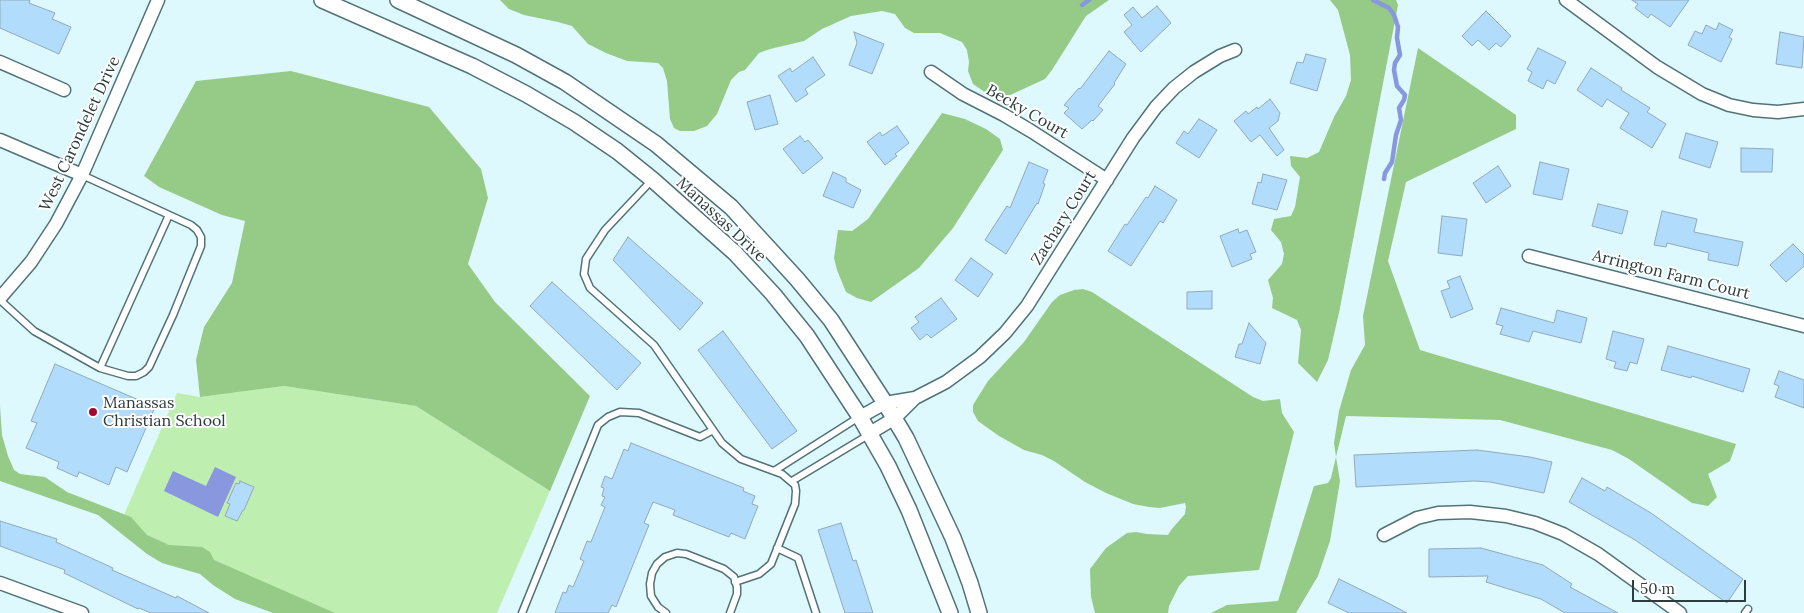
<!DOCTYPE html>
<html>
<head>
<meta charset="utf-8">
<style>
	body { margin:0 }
	#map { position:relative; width:1804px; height:613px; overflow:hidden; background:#ddf9fd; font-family:Lora,serif }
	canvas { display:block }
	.scale { position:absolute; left:1632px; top:580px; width:114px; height:22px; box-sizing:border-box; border:2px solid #2d3c3d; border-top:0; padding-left:6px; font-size:15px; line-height:18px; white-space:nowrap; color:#2d3c3d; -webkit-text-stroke:4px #fff; paint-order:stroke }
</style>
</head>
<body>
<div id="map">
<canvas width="1804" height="613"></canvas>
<div class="scale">50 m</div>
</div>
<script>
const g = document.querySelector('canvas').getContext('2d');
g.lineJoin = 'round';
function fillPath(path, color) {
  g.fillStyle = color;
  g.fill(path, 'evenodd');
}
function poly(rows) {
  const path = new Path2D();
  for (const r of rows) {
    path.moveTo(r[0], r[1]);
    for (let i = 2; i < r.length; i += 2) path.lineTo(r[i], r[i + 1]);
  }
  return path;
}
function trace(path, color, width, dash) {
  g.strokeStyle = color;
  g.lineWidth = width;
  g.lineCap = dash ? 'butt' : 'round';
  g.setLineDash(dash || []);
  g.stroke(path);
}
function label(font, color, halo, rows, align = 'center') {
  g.font = font + ' Lora,serif';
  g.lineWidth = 4;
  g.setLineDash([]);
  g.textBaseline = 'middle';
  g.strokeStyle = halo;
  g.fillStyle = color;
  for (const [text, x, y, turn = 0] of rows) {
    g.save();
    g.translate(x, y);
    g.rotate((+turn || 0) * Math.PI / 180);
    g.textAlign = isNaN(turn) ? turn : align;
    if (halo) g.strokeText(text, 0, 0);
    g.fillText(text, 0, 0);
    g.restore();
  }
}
const green = poly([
	[284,386,416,406,550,491,497,613,321,613,120,524,177,393,200,397]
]);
const forest = poly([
	[500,0,1109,0,1086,16,1052,70,1045,79,1008,96,999,97,989,95,973,84,968,71,969,62,967,50,962,42,940,33,914,33,905,28,895,14,882,11,851,16,822,29,804,41,770,49,759,53,745,70,739,72,731,80,717,114,707,126,694,131,680,131,674,128,670,119,667,81,663,68,658,63,627,61,606,53,588,44,572,26,558,22,524,15,509,9],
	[1330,0,1396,0,1398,5,1339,313,1328,360,1317,382,1298,363,1301,330,1297,320,1272,308,1273,298,1268,280,1282,264,1284,254,1281,242,1271,230,1274,219,1291,216,1295,207,1300,177,1291,166,1290,156,1307,158,1319,152,1334,117,1346,96,1351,80,1350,55,1338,10],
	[1418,48,1516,115,1516,129,1406,182,1388,261,1420,350,1736,444,1730,461,1708,474,1717,497,1708,506,1692,503,1629,459,1612,450,1500,420,1346,416,1336,457,1340,481,1330,541,1318,576,1296,613,1211,613,1227,605,1278,601,1314,486,1328,483,1331,478,1336,457,1334,443,1339,411,1351,370,1365,345,1363,316],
	[291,71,429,107,481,169,488,198,468,264,495,302,590,396,550,491,416,406,284,386,200,397,196,360,204,327,232,283,245,221,222,215,159,187,144,176,196,81],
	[942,113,965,119,986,129,1000,139,1003,150,953,228,919,268,871,302,857,298,846,292,837,270,834,258,838,230,852,231,868,219],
	[1083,289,1092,292,1253,397,1263,401,1280,399,1282,413,1294,432,1259,570,1188,576,1179,586,1169,606,1168,613,1095,613,1091,597,1090,569,1106,548,1127,533,1136,532,1147,534,1168,535,1171,530,1185,514,1186,507,1185,503,1160,508,1149,507,1133,504,1106,493,1085,482,1054,461,1042,455,1024,450,999,436,978,421,973,412,973,405,988,381,1024,342,1052,302,1060,295,1074,290],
	[0,406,2,435,8,456,14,470,20,474,45,477,67,492,131,517,147,535,169,545,202,547,210,552,214,560,335,613,273,613,235,599,213,585,200,574,162,563,147,554,98,515,0,481]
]);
const water = poly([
	[215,467,236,477,218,517,164,491,173,471,206,486]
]);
const stream = poly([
	[1373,0,1389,8,1394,15,1398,27,1397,38,1400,55,1395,63,1394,70,1397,86,1405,95,1404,100,1399,108,1401,120,1396,135,1392,162,1385,173,1384,179],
	[1082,5,1089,0]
]);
const building = poly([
	[0,0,30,0,29,3,55,13,52,19,71,27,59,54,0,28,0,0],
	[1632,0,1689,0,1670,27,1651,14,1648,18,1635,8,1638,4,1632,0],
	[1157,6,1171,23,1141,52,1124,32,1132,25,1124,15,1133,7,1142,18,1157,6],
	[1486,11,1511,36,1501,47,1496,43,1489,50,1478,40,1472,46,1462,36,1486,11],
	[1719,23,1733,30,1729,37,1732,39,1721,62,1688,45,1695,31,1702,34,1706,25,1716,30,1719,23],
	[854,32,884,44,872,74,849,65,857,43,854,32],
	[1780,32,1804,37,1802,68,1776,64,1780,32],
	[1538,48,1566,62,1555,84,1547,80,1543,89,1528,81,1532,72,1527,69,1538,48],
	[1109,51,1126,64,1114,83,1115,84,1098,106,1103,110,1093,121,1092,120,1082,129,1064,113,1069,108,1064,105,1079,88,1080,89,1109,51],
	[1306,54,1326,59,1317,91,1290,83,1297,62,1303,63,1306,54],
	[813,57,825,75,805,89,808,94,796,102,778,76,790,68,792,72,813,57],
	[1591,68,1622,88,1621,90,1650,108,1647,112,1666,124,1652,148,1620,128,1629,113,1607,99,1602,107,1577,90,1591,68],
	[770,95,778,124,755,130,747,102,770,95],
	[1270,99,1280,113,1278,121,1269,128,1284,150,1277,156,1260,135,1251,142,1234,121,1246,111,1248,114,1257,107,1258,109,1270,99],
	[1199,119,1217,130,1199,158,1176,143,1184,131,1188,134,1199,119],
	[897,126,909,143,895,154,897,156,885,165,867,142,880,132,882,136,897,126],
	[1686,133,1718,142,1710,168,1679,158,1686,133],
	[800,136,805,142,808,140,823,158,803,174,783,149,800,136],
	[1741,148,1773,149,1772,172,1741,172,1741,148],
	[1029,162,1048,170,1043,183,1045,184,1038,204,1037,203,1006,254,985,240,1007,206,1010,208,1029,162],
	[1540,162,1569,169,1562,200,1533,194,1540,162],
	[1498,166,1511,186,1486,203,1473,183,1498,166],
	[833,172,846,178,846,182,861,190,853,208,823,196,833,172],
	[1263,174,1287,180,1277,210,1252,204,1258,182,1261,183,1263,174],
	[1155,186,1177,200,1163,223,1160,221,1131,266,1108,251,1125,224,1127,225,1146,197,1148,198,1155,186],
	[1598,204,1628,211,1622,234,1592,226,1598,204],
	[1662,211,1697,219,1694,232,1743,242,1738,266,1708,260,1709,253,1667,243,1666,247,1654,245,1662,211],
	[1442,216,1467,219,1462,256,1438,253,1442,216],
	[1238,229,1239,233,1247,230,1256,252,1250,254,1252,259,1232,267,1220,236,1238,229],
	[628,237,703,303,680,330,613,260,628,237],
	[1793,244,1804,255,1804,266,1786,282,1770,265,1793,244],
	[971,258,993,274,978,297,955,280,971,258],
	[1460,276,1473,309,1451,318,1441,291,1450,288,1447,281,1460,276],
	[552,282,641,363,617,390,530,306,552,282],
	[1212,291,1212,309,1187,309,1187,292,1212,291],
	[941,298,957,319,931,338,927,334,920,340,911,328,919,322,915,317,941,298],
	[1501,308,1554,323,1557,310,1587,318,1581,343,1533,331,1529,342,1500,334,1503,326,1496,324,1501,308],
	[1249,323,1266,343,1260,364,1235,357,1239,344,1242,344,1249,323],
	[723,331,797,431,772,449,698,350,723,331],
	[1613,331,1644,339,1637,364,1630,362,1627,371,1614,368,1616,362,1606,359,1613,331],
	[1668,346,1750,369,1743,392,1692,376,1691,378,1661,370,1668,346],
	[55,364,155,407,127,472,116,467,109,485,79,472,77,477,57,468,59,462,26,448,37,423,31,421,55,364],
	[1779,371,1804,380,1804,408,1775,397,1779,386,1774,384,1779,371],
	[631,443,744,488,743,491,755,496,752,504,758,506,745,539,731,533,729,537,673,515,675,510,653,502,644,523,649,525,616,607,612,605,608,613,555,613,563,592,566,593,569,585,573,587,584,561,580,559,587,541,591,542,605,507,601,505,605,497,602,496,604,488,601,487,605,476,612,479,624,449,628,451,631,443],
	[1477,450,1530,457,1552,462,1544,493,1490,482,1474,481,1356,487,1354,455,1477,450],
	[1582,478,1605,491,1607,487,1651,513,1743,579,1727,603,1635,540,1569,502,1582,478],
	[240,481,254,487,244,510,243,510,237,521,225,516,230,504,227,503,236,483,239,484,240,481],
	[0,521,57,539,56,542,113,568,112,570,176,598,177,596,209,613,151,613,139,608,138,609,64,573,65,570,0,546,0,521],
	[841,523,853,561,856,560,873,613,845,613,818,530,841,523],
	[1481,548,1543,565,1572,584,1570,587,1618,613,1565,613,1541,599,1486,582,1488,576,1429,577,1429,549,1481,548],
	[1339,579,1384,601,1407,613,1349,613,1328,603,1339,579]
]);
const service = poly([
	[652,180,605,230,586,259,584,274,590,288,654,345,722,443,741,459,782,474,795,485,796,491,795,504,771,564,759,574,735,582],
	[0,300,34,331,100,368,128,376,136,376,144,372,149,367,173,315,201,246,201,237,197,230,191,225,82,175],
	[100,368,169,215],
	[774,471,859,417],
	[792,481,870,434],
	[777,548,798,558,816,613],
	[522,613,598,425,608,417,620,412,639,413,700,437,713,430],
	[666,613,658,607,651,596,650,584,652,573,657,564,665,557,677,553,686,554,724,569,734,577,737,587,737,594,730,613],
	[1745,613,1748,609]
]);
const minor = poly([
	[1566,0,1657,67,1702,94,1729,105,1753,110,1778,112,1804,109],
	[0,62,64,90],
	[931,72,963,94,1004,115,1031,131,1107,180],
	[0,140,82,175],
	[1529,256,1804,326],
	[0,298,31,262,56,224,82,175,158,0],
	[860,417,885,403,915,398],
	[870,433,895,418,915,398,946,382,980,357,1005,333,1027,306,1133,138,1156,107,1174,88,1194,72,1220,56,1235,50],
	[1384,535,1417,518,1438,513,1470,512,1506,516,1535,523,1563,534,1598,554,1680,613],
	[0,583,82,613]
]);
const tertiary = poly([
	[322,0,472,66,526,94,574,122,617,151,653,180,735,253,773,294,807,336,860,417,888,466,909,510,950,613],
	[398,0,516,55,565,82,656,144,731,207,797,279,831,320,885,403,906,438,953,538,970,583,979,613]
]);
const markers = [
	[93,412,5,"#a40831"]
];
const streetNames = [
	["Becky Court",1027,112,30],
	["West Carondelet Drive",80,134,-65],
	["Zachary Court",1064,218,-58],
	["Manassas Drive",721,220,43],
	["Arrington Farm Court",1671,275,14]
];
const poiNames = [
	["Manassas",103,403],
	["Christian School",103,421]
];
fillPath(green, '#bfeeb1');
fillPath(forest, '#96ca87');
fillPath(water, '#8997df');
trace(stream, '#8997df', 4.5);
fillPath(building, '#b1dcfc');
trace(building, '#91a9bb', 1);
trace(service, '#527277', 9);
trace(minor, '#527277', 15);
trace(tertiary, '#527277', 18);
trace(service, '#fff', 6);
trace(minor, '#fff', 12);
trace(tertiary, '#fff', 15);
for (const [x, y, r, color] of markers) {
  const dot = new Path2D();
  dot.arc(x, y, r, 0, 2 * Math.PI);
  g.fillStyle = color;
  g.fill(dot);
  trace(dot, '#fff', 2);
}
label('16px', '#2d3c3d', '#fff', streetNames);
label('16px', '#2d3c3d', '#fff', poiNames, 'left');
</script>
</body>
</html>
